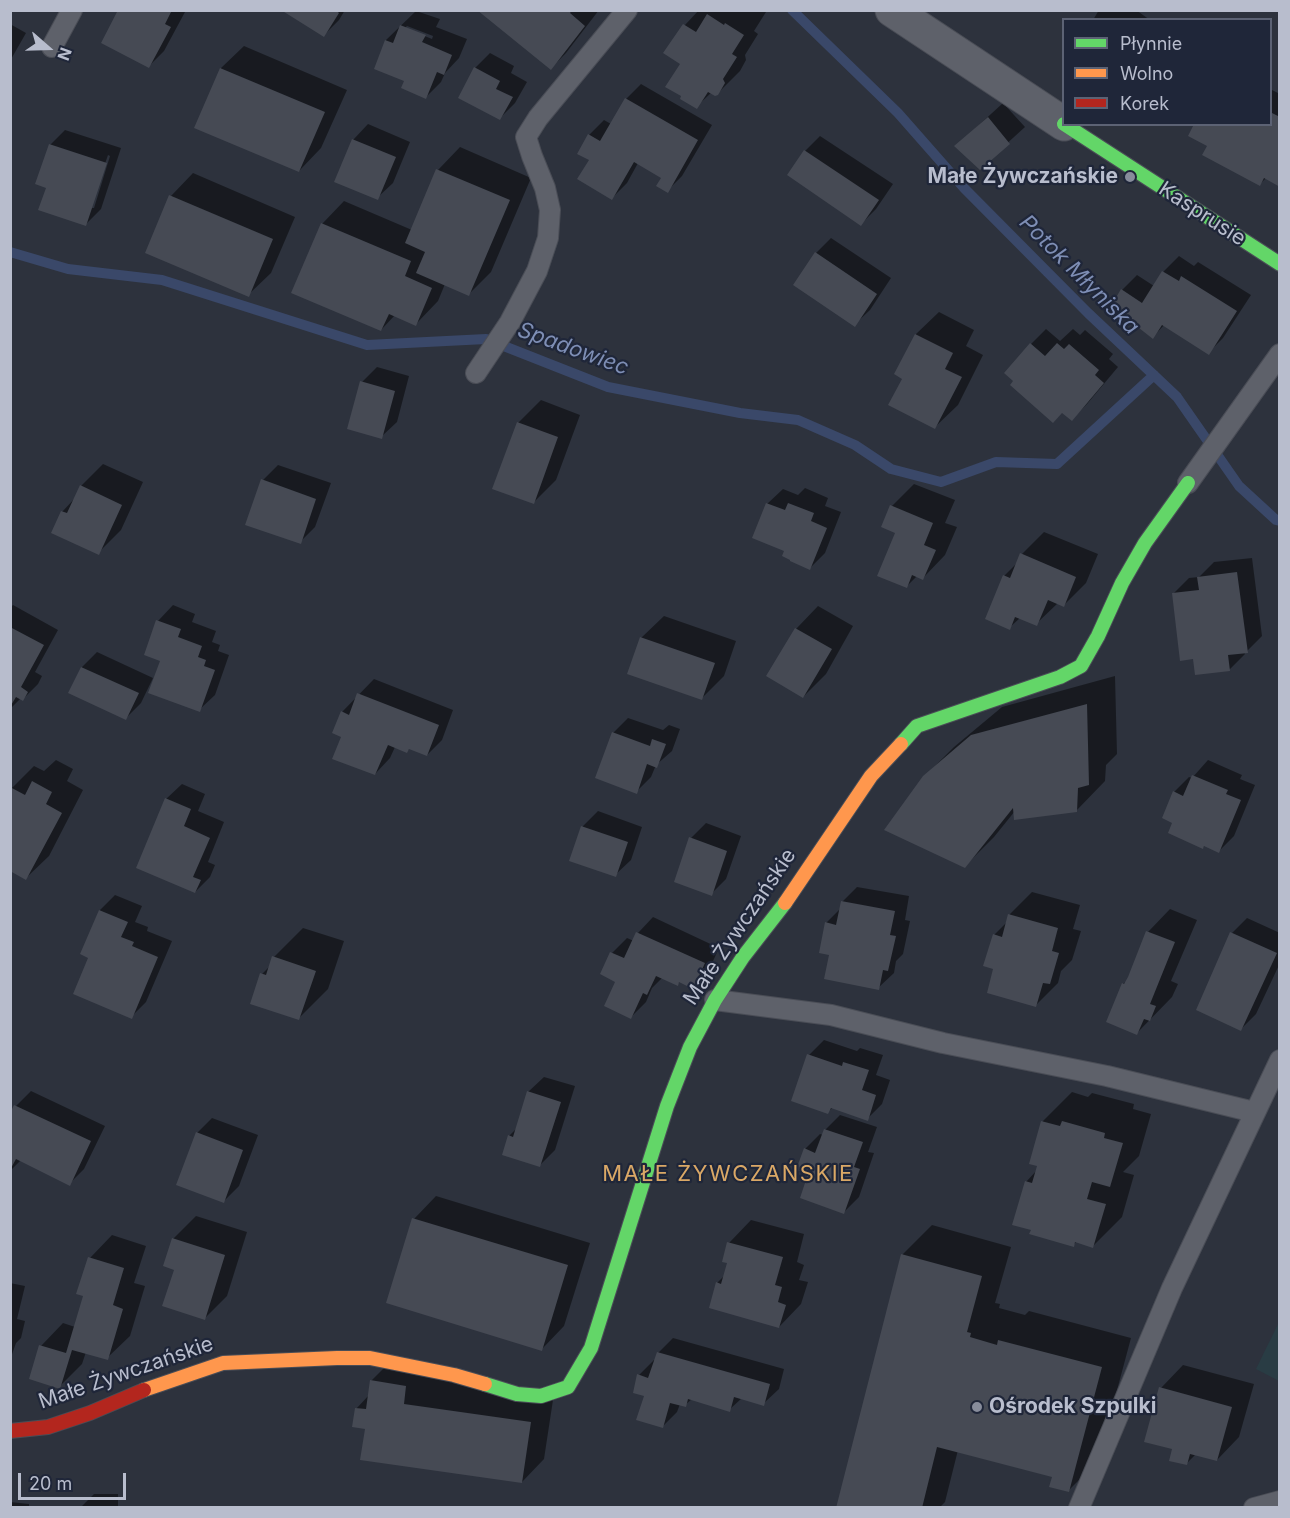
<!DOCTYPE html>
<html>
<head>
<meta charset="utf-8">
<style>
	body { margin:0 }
	#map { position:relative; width:1290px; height:1518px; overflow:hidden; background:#2d323d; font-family:Inter,sans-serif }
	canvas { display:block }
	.frame { position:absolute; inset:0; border:12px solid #b8bdcd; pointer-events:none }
	.legend { position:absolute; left:1062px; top:18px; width:210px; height:108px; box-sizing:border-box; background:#1f2639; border:2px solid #5c6274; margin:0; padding:8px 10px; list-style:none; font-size:18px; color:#b8bdcd }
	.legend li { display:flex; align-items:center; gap:12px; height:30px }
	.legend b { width:30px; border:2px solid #5c6274 }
	.north { position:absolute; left:18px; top:18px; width:60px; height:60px; -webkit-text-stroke:4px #1f2639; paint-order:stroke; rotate:110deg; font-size:16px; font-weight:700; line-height:24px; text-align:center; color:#b8bdcd }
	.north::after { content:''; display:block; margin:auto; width:21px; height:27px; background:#b8bdcd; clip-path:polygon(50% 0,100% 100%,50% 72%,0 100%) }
	.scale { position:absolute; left:18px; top:1473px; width:108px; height:27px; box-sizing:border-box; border:3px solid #b8bdcd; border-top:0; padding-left:8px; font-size:18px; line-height:21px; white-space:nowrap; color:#b8bdcd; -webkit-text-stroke:4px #1f2639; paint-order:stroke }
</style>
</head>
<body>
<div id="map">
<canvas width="1290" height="1518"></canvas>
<div class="frame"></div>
<ul class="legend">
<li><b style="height:8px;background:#63d668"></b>Płynnie</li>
<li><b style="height:8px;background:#ff974d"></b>Wolno</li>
<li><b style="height:8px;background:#b3261e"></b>Korek</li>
</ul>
<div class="north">N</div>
<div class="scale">20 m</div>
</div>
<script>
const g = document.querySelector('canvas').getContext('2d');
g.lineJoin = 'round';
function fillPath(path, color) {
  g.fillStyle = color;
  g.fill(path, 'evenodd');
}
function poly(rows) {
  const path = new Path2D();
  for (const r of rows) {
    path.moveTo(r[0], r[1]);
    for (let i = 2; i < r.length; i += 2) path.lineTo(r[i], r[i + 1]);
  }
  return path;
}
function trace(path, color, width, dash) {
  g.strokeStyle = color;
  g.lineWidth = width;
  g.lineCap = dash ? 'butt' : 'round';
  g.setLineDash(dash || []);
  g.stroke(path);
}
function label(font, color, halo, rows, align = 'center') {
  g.font = font + ' Inter,sans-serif';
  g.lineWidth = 4.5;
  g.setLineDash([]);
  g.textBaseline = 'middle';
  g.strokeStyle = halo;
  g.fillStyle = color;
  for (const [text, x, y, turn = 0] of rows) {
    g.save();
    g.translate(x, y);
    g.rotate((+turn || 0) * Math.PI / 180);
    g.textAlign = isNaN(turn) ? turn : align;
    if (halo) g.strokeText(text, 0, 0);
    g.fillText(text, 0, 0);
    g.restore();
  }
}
const green = poly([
	[1279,1322,1279,1381,1256,1369]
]);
const shadow = poly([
	[120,10,182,10,185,12,164,51,149,66],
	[284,10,345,10,339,20,324,35],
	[480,10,599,10,566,53,551,68],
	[699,10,764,10,766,12,754,31,758,34,745,55,746,60,740,71,717,94,712,92,696,107,682,64,685,25],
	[1099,10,1136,10,1150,20,1093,20],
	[416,11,440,19,436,27,467,39,459,58,445,73,441,82,426,97,406,80,376,68,386,40],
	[407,26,433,36,432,39,405,28],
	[10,24,26,33,10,61],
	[244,46,347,90,321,148,299,171,196,127,221,68],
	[490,53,514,66,511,73,527,82,515,103,500,118,475,68],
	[641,84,712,125,682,176,667,191,663,177,638,163,627,183,612,198,591,159,589,135,604,120,611,124,626,99],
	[1270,89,1280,94,1280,185,1266,178,1259,185,1270,124],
	[1003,103,1025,127,980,168,956,146],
	[368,124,410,142,393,183,377,198,353,140],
	[65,130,121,148,101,209,86,224,48,187,50,145],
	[108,155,110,156,94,208,90,208],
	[820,136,893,184,876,209,861,224,805,151],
	[460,147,531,178,491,272,469,294,445,284,438,301,416,324,395,315,381,330,322,224,344,201,412,230,438,170],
	[193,173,295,217,271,273,248,295,171,196],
	[831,238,891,278,870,310,854,325,816,253],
	[1179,256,1194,266,1198,262,1251,295,1223,338,1208,353,1164,325,1153,337,1122,290,1137,275,1154,286,1164,271],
	[939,312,974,330,966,346,983,355,958,405,935,427,904,378,896,374,916,334],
	[1046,329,1060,341,1073,329,1080,335,1085,330,1113,354,1109,359,1118,367,1087,404,1072,419,1015,380,1031,344],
	[377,367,409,376,397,422,381,437,362,382],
	[541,400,580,415,556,480,534,502,518,423],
	[103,464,143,482,121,530,98,553,62,512,75,498,81,486],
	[278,465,331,483,315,527,300,542,263,480],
	[914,484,955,500,945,523,957,527,945,555,923,578,917,576,907,586,892,506],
	[805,488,828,498,825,506,841,512,825,553,810,568,786,551,767,504,783,489,798,495],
	[1044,532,1098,554,1086,583,1064,605,1058,603,1036,624,1020,618,1009,628,1004,576,1019,561,1022,554],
	[1252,558,1262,636,1247,651,1244,651,1245,654,1230,669,1194,657,1173,594,1189,578,1199,577,1214,562],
	[13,605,58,630,35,672,42,676,38,684,23,699,21,698,10,709,10,608],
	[173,605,195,614,192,622,216,631,212,642,220,645,218,651,229,655,215,695,199,710,162,660,146,654,158,621],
	[818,606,853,626,826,674,803,697,796,629],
	[664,616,736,641,724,676,702,698,641,638],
	[97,652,153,678,141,703,126,718,70,692,82,667],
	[1115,676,1117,754,1106,765,1105,781,1076,811,1015,811,994,837,965,866,924,777,954,747,1002,707],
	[374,679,453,710,442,740,427,755,410,748,407,751,395,747,390,758,375,774,342,712],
	[628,718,663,730,669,725,680,729,672,751,656,765,651,777,636,792,613,733],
	[56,760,73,769,67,781,83,790,49,856,26,878,12,788,34,766,44,771],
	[1208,760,1242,775,1240,779,1255,785,1234,836,1219,851,1205,845,1203,848,1174,822,1174,792,1189,777,1192,778],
	[182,784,205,794,198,811,224,822,208,862,215,865,210,877,195,892,166,799],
	[598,811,642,827,631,860,615,875,571,860,583,826],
	[706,823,741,836,726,879,711,894,691,838],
	[857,887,909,896,905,920,910,921,903,954,896,961,894,973,878,988,831,954,826,923,840,909,842,902],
	[1032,892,1080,905,1073,929,1081,931,1072,960,1061,971,1058,983,1036,1005,995,968,994,935,1008,921,1010,914],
	[115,895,142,906,135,922,148,927,147,931,172,941,146,1002,131,1017,90,957,82,954,100,910],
	[1170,909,1197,920,1171,981,1178,984,1172,997,1137,1033,1123,984,1128,980,1148,932],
	[653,917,719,948,708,972,693,987,680,981,677,984,663,977,652,988,646,1002,631,1017,617,981,612,953,627,938,634,941,638,933],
	[1247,918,1280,933,1280,963,1256,1014,1241,1029,1232,933],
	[303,928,344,941,328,989,299,1018,262,974,271,965,274,957],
	[824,1040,857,1051,860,1048,883,1055,876,1075,890,1080,882,1104,867,1119,833,1107,828,1112,809,1055],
	[544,1077,575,1086,555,1150,540,1165,509,1136,517,1128,528,1092],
	[31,1091,105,1126,84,1169,69,1184,21,1160,10,1171,10,1117,16,1106],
	[1072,1092,1088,1097,1092,1093,1134,1104,1133,1109,1151,1114,1139,1156,1123,1172,1134,1175,1122,1217,1093,1246,1077,1241,1073,1245,1026,1182,1037,1170,1039,1165,1031,1163,1043,1121],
	[840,1115,877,1127,868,1152,874,1153,859,1197,844,1212,810,1173,805,1149,820,1134,823,1135,825,1130],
	[212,1118,258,1135,239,1186,224,1201,197,1133],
	[436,1196,590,1243,564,1326,542,1349,414,1219],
	[196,1216,247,1232,227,1296,205,1318,176,1269,173,1239],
	[751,1220,804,1234,797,1262,804,1265,799,1280,808,1282,801,1304,779,1327,717,1283,725,1275,729,1262,729,1243],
	[932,1225,1011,1247,995,1303,1000,1304,999,1308,1025,1315,1029,1311,1131,1338,1098,1461,1069,1490,1054,1475,958,1450,945,1502,939,1508,837,1508,903,1254],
	[112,1235,146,1246,134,1283,145,1286,130,1336,107,1358,86,1352,82,1364,59,1387,41,1346,63,1323,75,1327,84,1295,90,1258],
	[10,1283,25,1286,17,1319,25,1321,21,1338,16,1343,10,1360],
	[673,1338,784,1369,779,1389,763,1404,742,1398,729,1410,692,1399,685,1405,680,1404,677,1412,662,1427,645,1395,639,1375,654,1360,655,1360,658,1353],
	[394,1358,553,1400,544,1459,522,1482,366,1427,356,1409,369,1395,371,1381],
	[1183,1365,1254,1384,1239,1437,1217,1460,1196,1454,1187,1463,1174,1448,1161,1388],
	[94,1494,118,1494,118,1508,80,1508],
	[10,1502,29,1504,29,1508,10,1508]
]);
const stream = poly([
	[792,10,898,113,964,188,1088,313,1177,397,1239,486,1276,520,1280,521],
	[10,252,68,269,162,280,367,345,486,339,608,387,740,413,798,420,855,445,891,469,941,482,996,462,1057,464,1154,375]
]);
const building = poly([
	[118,10,172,10,165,24,171,27,149,68,101,43],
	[281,10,336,10,339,13,324,37],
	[477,10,572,10,570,13,585,26,551,70],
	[707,14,724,25,725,23,744,35,732,54,737,57,723,79,725,83,718,95,715,96,708,92,697,109,680,99,681,96,665,87,680,64,663,53,683,24,696,32],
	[400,25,426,35,422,42,452,55,444,75,437,72,426,99,401,88,404,81,374,69,385,40,393,43],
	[474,67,500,81,496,89,513,97,500,120,458,98],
	[220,68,325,112,299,172,194,128],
	[625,98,698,140,668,193,656,186,661,178,634,162,612,200,577,179,589,160,577,154,588,134,600,141],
	[1270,112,1280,117,1280,187,1264,178,1260,186,1202,155,1207,146,1188,136,1194,124,1270,124],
	[988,117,1010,144,980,170,954,146],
	[352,139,396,157,378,200,334,182],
	[49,144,107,163,86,226,38,210,46,188,35,184],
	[804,150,879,200,861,226,787,175],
	[436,169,510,200,469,296,416,273,425,252,405,243],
	[169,195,273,239,249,297,145,253],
	[321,223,411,261,405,276,432,288,416,326,389,314,381,331,291,293],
	[815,252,877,294,855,327,793,285],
	[1162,271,1179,281,1181,276,1237,311,1209,355,1162,325,1153,339,1111,306,1121,289,1142,303],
	[915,334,953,353,945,369,962,377,935,429,888,405,902,379,894,374],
	[1030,343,1045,356,1057,343,1064,349,1069,344,1099,370,1095,375,1104,383,1072,421,1062,413,1053,423,1010,385,1013,381,1004,373],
	[360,381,395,391,382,439,347,429],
	[517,422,558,437,534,504,492,489],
	[261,479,316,499,301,544,245,525],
	[80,485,122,505,99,555,51,533,61,511,67,513],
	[766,503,785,510,788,503,814,513,811,521,827,528,810,570,790,561,790,560,782,556,784,551,752,538],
	[890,505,933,523,924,545,936,550,923,580,912,575,907,588,877,576,895,533,881,527],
	[1020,553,1076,577,1064,607,1048,600,1037,626,1015,617,1010,630,985,619,1003,575,1010,578],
	[1237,572,1248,653,1228,655,1230,671,1195,675,1193,659,1180,661,1172,593,1199,590,1197,577],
	[156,620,181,629,178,637,202,646,198,657,206,660,204,666,215,670,200,712,148,693,160,661,144,655],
	[10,627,44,645,21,687,28,692,23,701,16,697,10,707],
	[795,628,832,649,803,698,766,676],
	[640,637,715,663,702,700,627,674],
	[81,667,139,693,126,720,68,693],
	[357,693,439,725,427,756,409,749,407,753,388,745,375,775,332,759,341,737,332,733,341,711,349,715],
	[1087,704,1089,785,1078,788,1077,812,1014,820,1013,808,965,868,884,830,923,776,971,735],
	[612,732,650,746,652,739,666,744,657,768,647,764,637,794,595,778],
	[1192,775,1228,790,1226,794,1241,800,1219,853,1204,846,1203,849,1168,833,1172,823,1162,818,1173,791,1183,796],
	[32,781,52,792,46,804,62,813,26,880,10,871,10,787,25,795],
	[165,798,191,809,184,826,210,838,193,877,201,880,195,893,136,868],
	[581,826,628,842,616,877,569,861],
	[689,837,727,851,712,896,674,882],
	[841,901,895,911,890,935,896,936,888,971,883,970,879,990,824,979,829,955,819,953,825,922,836,925],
	[99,910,128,922,121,937,134,942,132,946,158,957,132,1019,73,994,88,958,80,954],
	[1008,914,1058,928,1052,951,1059,953,1050,984,1043,983,1036,1007,987,993,993,969,983,966,993,934,1002,937],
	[1146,931,1175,942,1150,1004,1156,1006,1150,1021,1144,1019,1137,1035,1106,1022,1122,983,1124,984,1128,977],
	[636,932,705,963,693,989,679,982,678,986,656,976,647,995,643,993,631,1019,604,1006,615,982,600,974,610,952,624,958],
	[1230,932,1277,953,1241,1031,1196,1010],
	[272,956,316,971,299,1020,250,1004,260,973,266,975],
	[807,1054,842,1066,843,1062,869,1070,862,1090,876,1095,868,1121,831,1108,828,1114,791,1101],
	[527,1091,561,1102,540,1167,502,1155,508,1135,513,1137],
	[14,1105,91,1141,70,1186,16,1159,10,1170,10,1113],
	[1041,1121,1060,1126,1062,1121,1105,1133,1104,1138,1123,1143,1110,1187,1092,1182,1087,1199,1106,1204,1093,1248,1075,1242,1074,1247,1029,1234,1031,1230,1012,1225,1025,1181,1032,1183,1037,1166,1029,1164],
	[824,1129,863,1142,854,1167,860,1169,844,1214,800,1198,808,1174,796,1170,804,1148,815,1153],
	[196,1132,243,1150,224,1203,176,1185],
	[412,1218,568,1265,542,1351,386,1303],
	[172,1238,225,1255,205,1320,162,1306,174,1270,163,1266],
	[727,1242,783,1257,775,1285,782,1287,778,1302,786,1305,779,1328,709,1308,716,1282,721,1284,727,1263,722,1262],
	[901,1254,982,1276,967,1332,971,1333,970,1337,997,1345,998,1340,1102,1367,1069,1492,1049,1487,1052,1477,937,1447,922,1508,836,1508],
	[88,1257,124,1268,113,1305,123,1309,108,1360,72,1350,60,1389,29,1379,39,1345,66,1353,83,1296,76,1294],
	[657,1352,770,1384,764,1406,734,1397,730,1412,688,1399,686,1407,670,1403,663,1428,636,1420,644,1396,633,1393,637,1374,648,1378],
	[370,1380,406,1386,404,1404,531,1422,522,1483,360,1460,365,1429,352,1427,355,1408,366,1409],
	[1159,1387,1232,1407,1217,1461,1190,1454,1187,1465,1169,1461,1172,1449,1144,1442]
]);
const lane = poly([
	[52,47,72,10],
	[476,373,510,322,537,271,548,238,550,210,545,188,532,156,526,137,538,118,627,10],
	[1188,483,1280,354],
	[715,1000,831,1015,943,1043,1107,1076,1254,1112],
	[1079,1508,1172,1288,1280,1060],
	[1254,1508,1280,1501]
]);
const street = poly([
	[892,10,1064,124]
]);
const fast = poly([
	[1064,124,1280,264],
	[901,744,917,726,1060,677,1081,666,1098,636,1122,583,1145,543,1188,483],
	[485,1384,517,1394,541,1396,568,1387,591,1348,667,1106,690,1047,715,1000,743,957,785,903]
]);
const slow = poly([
	[785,903,871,776,901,744],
	[144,1390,223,1363,337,1358,370,1358,454,1375,485,1384]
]);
const jam = poly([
	[10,1431,48,1427,90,1413,144,1390]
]);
const markers = [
	[1130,177,6,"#878c9b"],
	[977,1407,6,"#878c9b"]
];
const poiNames = [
	["Małe Żywczańskie",1118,177],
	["Ośrodek Szpulki",989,1407,"left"]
];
const streetNames = [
	["Kasprusie",1202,214,33],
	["Małe Żywczańskie",740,927,-56],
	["Małe Żywczańskie",126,1373,-19]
];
const waterNames = [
	["Potok Młyniska",1079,275,45],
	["Spadowiec",573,349,20]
];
const neighbourhoodNames = [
	["MAŁE ŻYWCZAŃSKIE",728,1174]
];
fillPath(green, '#293c44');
fillPath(shadow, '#0007');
trace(stream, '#3a4869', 10);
fillPath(building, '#464a54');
trace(lane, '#4a4d56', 22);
trace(street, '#4a4d56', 35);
trace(fast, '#4a4d56', 16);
trace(slow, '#4a4d56', 16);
trace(jam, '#4a4d56', 16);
trace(lane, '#5e616a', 20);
trace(street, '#5e616a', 33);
trace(fast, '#63d668', 14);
trace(slow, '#ff974d', 14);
trace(jam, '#b3261e', 14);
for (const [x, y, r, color] of markers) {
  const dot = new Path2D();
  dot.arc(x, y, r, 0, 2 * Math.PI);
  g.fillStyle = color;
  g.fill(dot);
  trace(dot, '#1f2639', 2);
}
label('bold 21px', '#b8bdcd', '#1f2639', poiNames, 'right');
label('21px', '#b8bdcd', '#1f2639', streetNames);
label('italic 22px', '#7e8eb5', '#1f2639', waterNames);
g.letterSpacing = '1.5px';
label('22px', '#daa866', '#1f2639', neighbourhoodNames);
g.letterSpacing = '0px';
</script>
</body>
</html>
